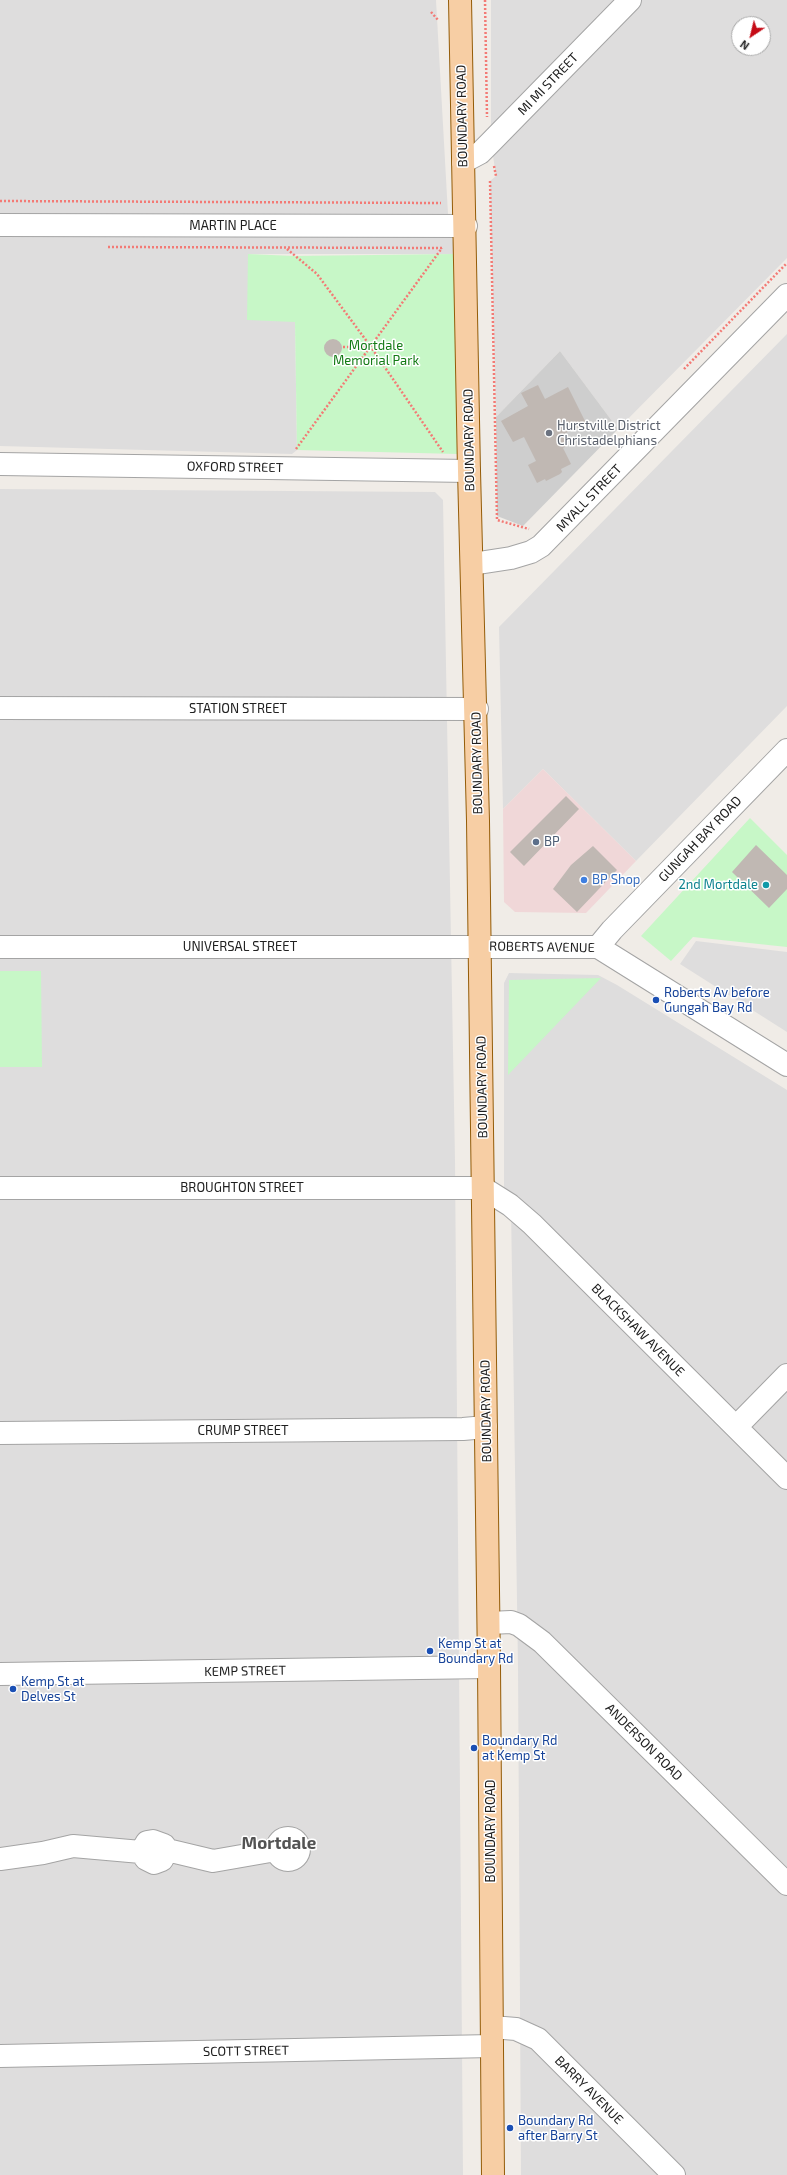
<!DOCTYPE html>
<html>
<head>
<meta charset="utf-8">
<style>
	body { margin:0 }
	#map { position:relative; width:787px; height:2175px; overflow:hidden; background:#f0ece7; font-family:"Exo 2",sans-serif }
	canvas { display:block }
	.north { position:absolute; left:731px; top:16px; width:40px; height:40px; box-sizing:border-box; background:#fff; border:1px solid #a6a6a6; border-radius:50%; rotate:215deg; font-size:11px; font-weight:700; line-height:16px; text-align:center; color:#202020 }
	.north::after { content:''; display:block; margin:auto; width:14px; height:18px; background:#c50b16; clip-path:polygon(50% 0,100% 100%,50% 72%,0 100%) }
</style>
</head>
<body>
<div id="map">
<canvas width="787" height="2175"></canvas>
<div class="north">N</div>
</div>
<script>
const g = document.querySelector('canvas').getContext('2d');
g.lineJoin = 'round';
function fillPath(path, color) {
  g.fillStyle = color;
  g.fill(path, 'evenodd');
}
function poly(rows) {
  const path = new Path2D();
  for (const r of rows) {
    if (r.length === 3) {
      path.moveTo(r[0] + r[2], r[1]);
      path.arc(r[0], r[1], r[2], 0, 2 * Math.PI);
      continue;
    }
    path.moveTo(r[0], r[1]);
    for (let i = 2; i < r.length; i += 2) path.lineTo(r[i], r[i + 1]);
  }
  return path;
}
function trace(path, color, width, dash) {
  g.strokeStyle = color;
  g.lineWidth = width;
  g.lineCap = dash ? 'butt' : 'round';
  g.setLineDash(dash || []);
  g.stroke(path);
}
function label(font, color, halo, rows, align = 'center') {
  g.font = font + ' "Exo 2",sans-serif';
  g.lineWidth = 3;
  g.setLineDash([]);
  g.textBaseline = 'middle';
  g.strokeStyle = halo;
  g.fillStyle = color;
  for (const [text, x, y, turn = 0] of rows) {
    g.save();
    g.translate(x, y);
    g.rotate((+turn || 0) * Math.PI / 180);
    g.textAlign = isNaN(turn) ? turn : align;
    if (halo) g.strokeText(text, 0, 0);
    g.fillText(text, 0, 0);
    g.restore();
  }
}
const residential = poly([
	[0,0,436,0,448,214,455,254,248,254,295,321,297,450,292,454,0,446],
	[491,0,787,0,787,258,618,429,560,351,496,417,490,181,496,176,491,142],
	[739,24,763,24,763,48,739,48],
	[787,334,787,706,636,861,543,769,503,809,499,627],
	[0,489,435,492,443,500,455,1160,463,2175,0,2175],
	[696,941,787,952,787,1032,680,964],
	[509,973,598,975,617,985,787,1090,787,2175,521,2175,518,1666,511,1208,504,1201,504,983]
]);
const commercial = poly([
	[543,769,636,861,586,913,515,912,504,902,503,809]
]);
const religious = poly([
	[560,351,618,429,523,526,497,516,496,417]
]);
const park = poly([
	[248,254,294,256,455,254,458,454,297,450,295,322,247,320],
	[750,818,787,855,787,947,693,937,671,961,641,936],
	[0,971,41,971,42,1067,0,1067],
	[601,978,508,1075,509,980]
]);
const building = poly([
	[333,348,9],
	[538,385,545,399,568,387,586,423,564,434,569,445,563,448,571,464,561,469,562,472,560,474,546,481,545,479,537,483,528,465,536,461,524,437,513,442,501,421,528,406,521,393],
	[566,796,579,809,524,866,510,852],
	[756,845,787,875,787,889,769,908,732,872],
	[593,846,617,870,577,912,553,889,571,865]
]);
const path = poly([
	[485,0,487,117],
	[431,12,438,20],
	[494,166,496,176],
	[490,181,497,520,529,529],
	[0,201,441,203],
	[108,247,442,248],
	[287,249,317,274,371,347,443,452],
	[343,347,371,347],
	[684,369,787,263],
	[296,449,442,248]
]);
const minor = poly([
	[463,162,480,153,491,142,630,0],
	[0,225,466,226],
	[0,464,469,471],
	[472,564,511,558,531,552,541,546,787,295],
	[0,708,477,709],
	[0,947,598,947,787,1065],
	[598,947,612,930,787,750],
	[0,1188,483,1188,510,1205,532,1224,787,1478],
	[736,1427,787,1375],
	[0,1433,463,1429,486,1427],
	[489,1623,511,1622,519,1625,542,1642,787,1884],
	[0,1674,489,1667],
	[288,1849,11],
	[141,1852,146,1859,154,1863,162,1860,167,1850],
	[0,1859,43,1853,73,1846,141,1852,147,1842,153,1841,164,1845,167,1850,213,1861,276,1850],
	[492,2027,516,2029,538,2039,674,2175],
	[0,2056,492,2046]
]);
const major = poly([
	[460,0,469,471,478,821,489,1667,493,2175]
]);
const markers = [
	[549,433,4,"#6b7280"],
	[536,842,4,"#5c6f8a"],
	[584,880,4,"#3f7fe0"],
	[766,885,4,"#0f9aa8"],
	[656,1000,4,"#1a4fb4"],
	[430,1651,4,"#1a4fb4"],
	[13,1689,4,"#1a4fb4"],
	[474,1748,4,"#1a4fb4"],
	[510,2128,4,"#1a4fb4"]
];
const streetNames = [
	["MI MI STREET",548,84,-46],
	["BOUNDARY ROAD",462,116,-91],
	["MARTIN PLACE",233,226],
	["BOUNDARY ROAD",469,440,-91],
	["OXFORD STREET",235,467,1],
	["MYALL STREET",589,498,-46],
	["STATION STREET",238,709],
	["BOUNDARY ROAD",477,763,-91],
	["GUNGAH BAY ROAD",700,839,-46],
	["UNIVERSAL STREET",240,947],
	["ROBERTS AVENUE",542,947,1],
	["BOUNDARY ROAD",482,1087,-91],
	["BROUGHTON STREET",242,1188],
	["BLACKSHAW AVENUE",638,1330,45],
	["BOUNDARY ROAD",486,1411,-91],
	["CRUMP STREET",243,1431],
	["KEMP STREET",245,1671,-1],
	["ANDERSON ROAD",644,1742,45],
	["BOUNDARY ROAD",491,1831,-90],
	["SCOTT STREET",246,2051,-1],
	["BARRY AVENUE",589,2090,45]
];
const parkNames = [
	["Mortdale",376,346],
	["Memorial Park",376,361]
];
const worshipNames = [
	["Hurstville District",557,426],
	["Christadelphians",557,441]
];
const serviceNames = [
	["BP",544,842]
];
const shopNames = [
	["BP Shop",592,880]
];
const cultureNames = [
	["2nd Mortdale",758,885]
];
const transitNames = [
	["Roberts Av before",664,993],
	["Gungah Bay Rd",664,1008],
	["Kemp St at",438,1644],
	["Boundary Rd",438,1659],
	["Kemp St at",21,1682],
	["Delves St",21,1697],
	["Boundary Rd",482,1741],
	["at Kemp St",482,1756],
	["Boundary Rd",518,2121],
	["after Barry St",518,2136]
];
const districtNames = [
	["Mortdale",279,1843]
];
fillPath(residential, '#dedddd');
fillPath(commercial, '#f0d7d8');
fillPath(religious, '#cecece');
fillPath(park, '#c7f7c7');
fillPath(building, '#c0b8b3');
trace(minor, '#a4a4a4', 24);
trace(major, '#945c08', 24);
trace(path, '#f37a75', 2.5, [2, 2]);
trace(minor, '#fff', 22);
trace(major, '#f7cea4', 22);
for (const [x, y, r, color] of markers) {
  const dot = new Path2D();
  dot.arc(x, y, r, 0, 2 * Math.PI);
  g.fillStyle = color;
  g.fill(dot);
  trace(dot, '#fff', 1.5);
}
label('13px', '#202020', '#fff', streetNames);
label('13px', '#127a14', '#fff', parkNames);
label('13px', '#5b616d', '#fff', worshipNames, 'left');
label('13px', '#4e5e75', '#fff', serviceNames, 'left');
label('13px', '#366cbe', '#fff', shopNames, 'left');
label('13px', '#0d838f', '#fff', cultureNames, 'right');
label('13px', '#164399', '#fff', transitNames, 'left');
label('bold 17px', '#535353', '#fff', districtNames);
</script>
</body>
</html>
